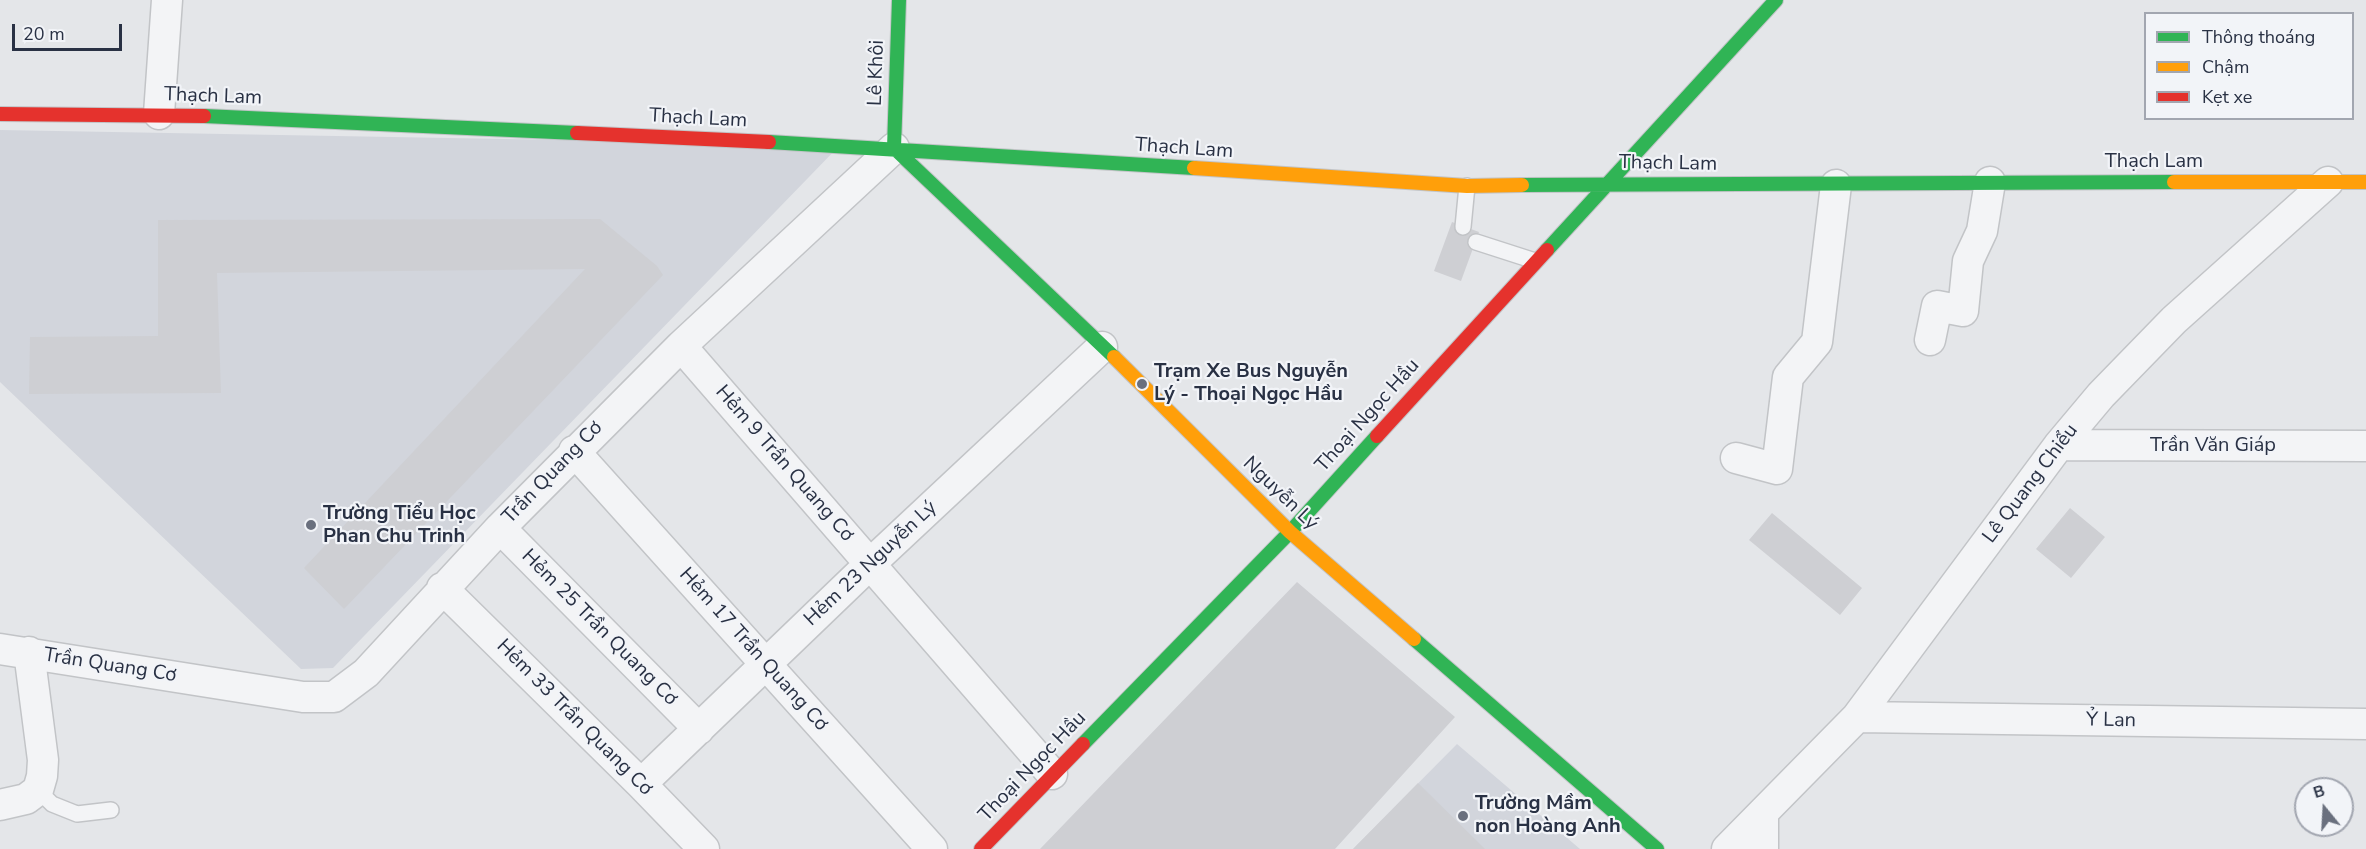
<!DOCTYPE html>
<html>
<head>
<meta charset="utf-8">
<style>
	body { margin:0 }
	#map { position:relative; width:2366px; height:849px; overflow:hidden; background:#e4e6e9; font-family:"Nunito Sans",sans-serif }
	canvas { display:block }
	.legend { position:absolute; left:2144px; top:12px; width:210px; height:108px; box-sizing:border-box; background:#f2f4f8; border:2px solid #a2a6b0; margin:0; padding:8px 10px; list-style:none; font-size:18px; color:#293144 }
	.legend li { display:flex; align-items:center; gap:12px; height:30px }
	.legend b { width:30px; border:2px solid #a2a6b0 }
	.north { position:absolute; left:2294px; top:777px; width:60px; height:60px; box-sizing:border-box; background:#f2f4f8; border:2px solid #a2a6b0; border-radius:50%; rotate:342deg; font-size:16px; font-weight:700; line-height:24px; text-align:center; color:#293144 }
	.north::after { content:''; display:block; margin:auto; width:21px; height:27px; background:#6a707e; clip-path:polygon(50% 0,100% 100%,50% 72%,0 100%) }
	.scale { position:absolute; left:12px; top:24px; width:110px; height:27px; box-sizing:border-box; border:3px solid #293144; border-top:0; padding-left:8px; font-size:18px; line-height:21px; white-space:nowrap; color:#293144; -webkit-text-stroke:4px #f2f4f8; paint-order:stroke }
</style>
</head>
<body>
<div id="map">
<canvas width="2366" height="849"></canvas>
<ul class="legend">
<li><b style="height:8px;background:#30b455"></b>Thông thoáng</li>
<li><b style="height:8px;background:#ff9f0a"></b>Chậm</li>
<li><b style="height:8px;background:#e5322d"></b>Kẹt xe</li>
</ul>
<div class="north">B</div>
<div class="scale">20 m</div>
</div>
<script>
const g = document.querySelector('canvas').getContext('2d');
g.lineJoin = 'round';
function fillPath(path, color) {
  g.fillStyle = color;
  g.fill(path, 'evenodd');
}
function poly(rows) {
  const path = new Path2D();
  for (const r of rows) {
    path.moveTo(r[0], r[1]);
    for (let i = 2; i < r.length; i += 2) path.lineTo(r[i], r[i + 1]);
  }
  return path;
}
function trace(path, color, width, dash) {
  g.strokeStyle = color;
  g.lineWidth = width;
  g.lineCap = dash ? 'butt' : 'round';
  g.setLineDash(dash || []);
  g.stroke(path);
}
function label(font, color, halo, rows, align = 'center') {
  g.font = font + ' "Nunito Sans",sans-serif';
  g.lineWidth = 4.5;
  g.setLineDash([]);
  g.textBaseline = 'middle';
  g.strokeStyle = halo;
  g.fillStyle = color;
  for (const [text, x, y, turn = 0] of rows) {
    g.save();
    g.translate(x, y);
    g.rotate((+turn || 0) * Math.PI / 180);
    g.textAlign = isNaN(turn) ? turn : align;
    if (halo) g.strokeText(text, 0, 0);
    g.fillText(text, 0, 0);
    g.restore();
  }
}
const built = poly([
	[0,130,840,145,333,668,301,669,0,382],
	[1457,744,1580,849,1353,849]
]);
const building = poly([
	[600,219,657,266,663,275,344,609,304,568,585,269,217,273,221,393,29,394,30,337,158,336,158,220],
	[1452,222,1479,232,1461,281,1434,271],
	[2070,508,2105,537,2071,578,2036,549],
	[1772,513,1862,588,1840,615,1749,540],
	[1297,582,1455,717,1335,849,1040,849],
	[1418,783,1485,849,1353,849]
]);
const lane = poly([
	[1463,227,1467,186],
	[1476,242,1535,261],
	[38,790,52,804,77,814,111,810]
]);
const street = poly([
	[159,114,167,0],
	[1930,340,1937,306,1963,311,1968,261,1982,231,1990,182],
	[681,346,1052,774],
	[2059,445,2366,446],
	[574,451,932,849],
	[1736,458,1777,469,1788,377,1817,342,1836,185],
	[500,528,699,729],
	[442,588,641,784,704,849],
	[0,649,303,697,334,697,366,673,500,528,681,346,894,148],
	[1857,717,2366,724],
	[641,784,870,564,1102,347],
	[0,805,26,799,38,790,42,776,43,760,29,652],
	[1763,813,1763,849],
	[1727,849,1857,717,2059,445,2101,395,2174,320,2328,182]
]);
const fast = poly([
	[899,0,894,148,1114,357],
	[204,116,577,133],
	[769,142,1194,168],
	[1522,185,2174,182],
	[1547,250,1776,0],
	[1414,639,1657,849],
	[1083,744,1290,532,1377,436]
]);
const slow = poly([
	[1194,168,1467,186,1522,185],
	[2174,182,2366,182],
	[1114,357,1290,532,1414,639]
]);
const jam = poly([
	[0,114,204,116],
	[577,133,769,142],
	[1377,436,1547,250],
	[981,849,1083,744]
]);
const markers = [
	[1142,384,6,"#6a707e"],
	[311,525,6,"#6a707e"],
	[1463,816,6,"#6a707e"]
];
const streetNames = [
	["Lê Khôi",877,73,-88],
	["Thạch Lam",213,97,2],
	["Thạch Lam",698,119,3],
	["Thạch Lam",1184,149,4],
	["Thạch Lam",2154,162],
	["Thạch Lam",1668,164,1],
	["Thoại Ngọc Hầu",1368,416,-48],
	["Trần Văn Giáp",2213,446],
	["Hẻm 9 Trần Quang Cơ",784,464,49],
	["Trần Quang Cơ",553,473,-46],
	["Lê Quang Chiểu",2031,484,-53],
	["Nguyễn Lý",1280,494,44],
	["Hẻm 23 Nguyễn Lý",871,564,-43],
	["Hẻm 25 Trần Quang Cơ",599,628,45],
	["Hẻm 17 Trần Quang Cơ",753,650,48],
	["Trần Quang Cơ",110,666,9],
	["Hẻm 33 Trần Quang Cơ",574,718,45],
	["Ỷ Lan",2111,721,1],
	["Thoại Ngọc Hầu",1033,767,-46]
];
const poiNames = [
	["Trạm Xe Bus Nguyễn",1154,372],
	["Lý - Thoại Ngọc Hầu",1154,395],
	["Trường Tiểu Học",323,514],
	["Phan Chu Trinh",323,537],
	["Trường Mầm",1475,804],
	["non Hoàng Anh",1475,827]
];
fillPath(built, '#d2d5dc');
fillPath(building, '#cecfd3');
trace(lane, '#c2c4c7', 18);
trace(street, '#c2c4c7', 33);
trace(fast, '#c2c4c7', 16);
trace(slow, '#c2c4c7', 16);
trace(jam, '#c2c4c7', 16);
trace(lane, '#f3f4f6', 15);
trace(street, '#f3f4f6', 30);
trace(fast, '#30b455', 14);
trace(slow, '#ff9f0a', 14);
trace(jam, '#e5322d', 14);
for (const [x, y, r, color] of markers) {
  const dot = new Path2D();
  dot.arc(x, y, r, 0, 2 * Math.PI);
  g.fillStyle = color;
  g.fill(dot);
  trace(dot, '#f2f4f8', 2);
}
label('20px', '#293144', '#f2f4f8', streetNames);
label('bold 20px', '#293144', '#f2f4f8', poiNames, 'left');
</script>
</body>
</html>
